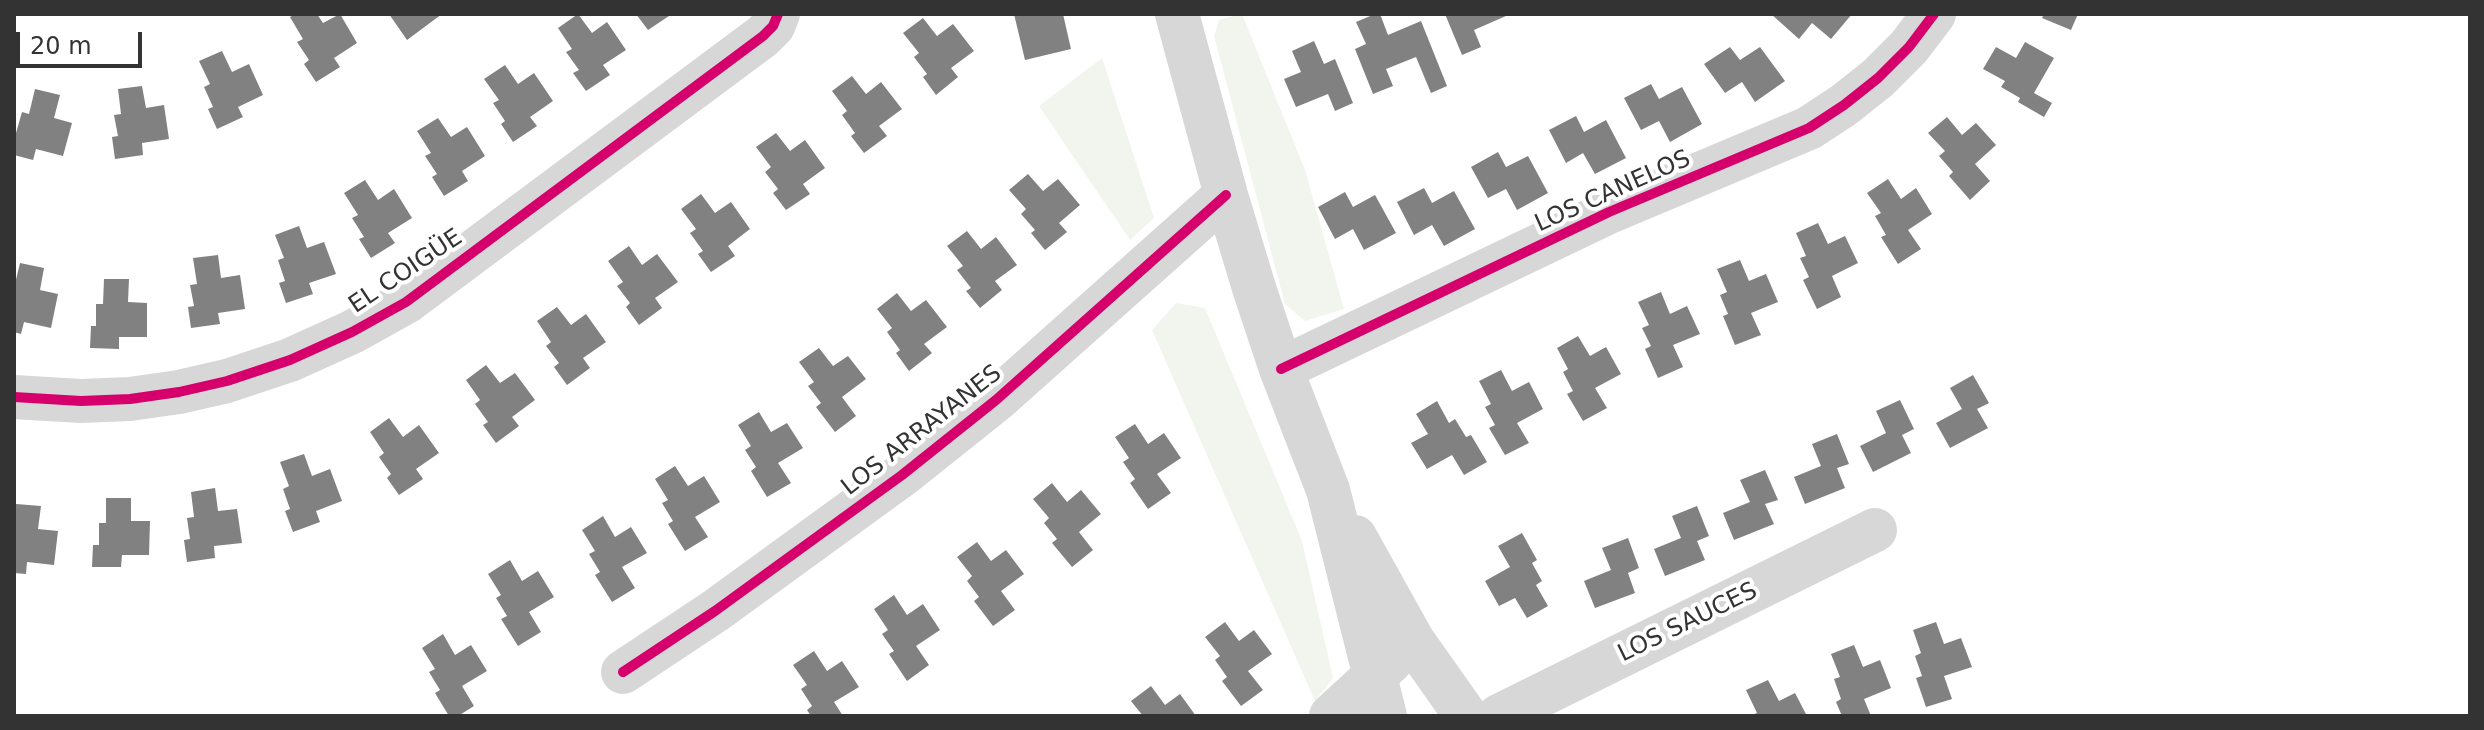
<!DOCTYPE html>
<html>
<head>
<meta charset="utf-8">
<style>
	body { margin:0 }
	#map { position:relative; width:2484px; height:730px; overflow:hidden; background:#fff; font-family:"DejaVu Sans",sans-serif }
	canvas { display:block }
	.frame { position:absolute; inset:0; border:16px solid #333; pointer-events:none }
	.scale { position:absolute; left:16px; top:32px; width:126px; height:36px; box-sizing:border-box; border:4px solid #333; border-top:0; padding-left:10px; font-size:24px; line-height:28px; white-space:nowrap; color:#333; -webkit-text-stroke:6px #fff; paint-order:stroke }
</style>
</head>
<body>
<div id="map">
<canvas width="2484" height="730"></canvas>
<div class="frame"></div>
<div class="scale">20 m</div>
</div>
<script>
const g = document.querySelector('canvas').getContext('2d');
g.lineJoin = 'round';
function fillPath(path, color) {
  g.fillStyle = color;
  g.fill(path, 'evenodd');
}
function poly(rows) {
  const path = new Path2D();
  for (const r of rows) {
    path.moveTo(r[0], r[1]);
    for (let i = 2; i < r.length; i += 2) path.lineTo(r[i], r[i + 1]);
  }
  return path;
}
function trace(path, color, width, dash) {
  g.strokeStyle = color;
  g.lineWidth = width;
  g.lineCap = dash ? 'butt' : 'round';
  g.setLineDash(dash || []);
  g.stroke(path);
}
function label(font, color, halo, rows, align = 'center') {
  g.font = font + ' "DejaVu Sans",sans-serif';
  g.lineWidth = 8;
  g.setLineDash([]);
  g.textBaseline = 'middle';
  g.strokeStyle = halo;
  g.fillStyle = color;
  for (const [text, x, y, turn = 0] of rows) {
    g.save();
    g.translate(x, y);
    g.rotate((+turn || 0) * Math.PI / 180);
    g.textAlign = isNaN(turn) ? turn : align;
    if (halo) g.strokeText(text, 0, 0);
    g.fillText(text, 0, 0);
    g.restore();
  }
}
const green = poly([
	[1242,14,1305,170,1344,309,1305,321,1285,304,1214,36,1219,20],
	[1102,58,1154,218,1130,240,1039,106],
	[1176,303,1205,308,1302,541,1333,678,1315,701,1152,330]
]);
const building = poly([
	[295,14,317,14,323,23,340,14,357,43,334,58,340,67,316,82,304,64,309,60,297,42,303,39,290,17],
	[389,14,442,14,407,40],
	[578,14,592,33,607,22,626,50,603,65,610,75,586,91,573,73,579,70,566,52,572,49,558,28],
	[636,14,672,14,648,30],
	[1014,14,1063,14,1071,49,1025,60],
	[1375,14,1380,14,1388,35,1421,21,1447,86,1431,93,1416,57,1386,69,1393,86,1373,94,1355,49,1366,44,1356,22],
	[1445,14,1505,14,1506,16,1474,30,1481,47,1462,55],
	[1771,14,1852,14,1831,39,1812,23,1799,39],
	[2044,14,2078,14,2071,30,2042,18],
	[923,18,937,36,953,24,974,51,951,68,958,77,936,95,923,77,927,74,914,57,919,53,903,33],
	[1314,41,1324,64,1335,59,1353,103,1335,111,1328,94,1296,107,1284,79,1301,72,1292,51],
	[2025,42,2054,58,2034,93,2052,103,2044,117,2018,102,2020,98,2001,87,2005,81,1983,69,1996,47,2016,58],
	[1730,47,1740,60,1760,47,1785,81,1755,102,1742,82,1725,93,1704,64],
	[222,51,232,72,249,64,263,95,238,107,243,117,217,129,208,109,213,107,204,87,210,84,199,61],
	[505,65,518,84,534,73,553,101,530,117,537,126,513,142,501,124,505,121,493,103,499,100,484,79],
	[852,76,866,94,881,82,902,109,879,126,887,136,864,153,851,136,855,133,842,115,847,111,832,91],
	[1651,84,1659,99,1682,87,1702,124,1670,142,1659,121,1641,130,1624,98],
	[142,86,146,108,164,105,169,139,142,143,143,155,115,159,112,137,118,136,114,115,121,114,118,89],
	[35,89,60,95,54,118,72,123,63,156,36,149,33,160,14,155,14,132,16,133,22,112,29,114],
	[1576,116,1584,132,1606,120,1626,158,1595,174,1583,153,1566,163,1549,130],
	[1947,117,1962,135,1976,123,1996,145,1975,164,1990,181,1970,200,1949,176,1953,172,1939,156,1945,151,1928,133],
	[438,118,451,137,467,127,485,156,462,171,468,181,444,196,432,177,437,174,425,156,431,153,417,131],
	[776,133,790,151,805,140,825,168,803,184,810,194,786,210,773,193,778,189,765,172,771,167,756,147],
	[1498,152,1506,167,1528,156,1548,193,1517,210,1506,189,1488,198,1471,167],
	[1028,174,1043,191,1058,179,1080,205,1059,223,1067,232,1045,250,1031,233,1035,230,1021,214,1026,209,1009,190],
	[1888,179,1901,199,1916,188,1932,214,1908,230,1921,249,1898,264,1881,237,1886,235,1875,216,1881,213,1867,193],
	[365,180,378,200,394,189,412,218,388,233,395,243,371,258,359,239,364,237,352,218,358,215,344,193],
	[1424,188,1432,203,1454,191,1475,229,1444,246,1432,225,1414,235,1397,202],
	[1345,192,1353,207,1375,195,1396,233,1364,250,1353,229,1335,239,1318,207],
	[701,194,715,213,731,202,750,229,728,246,735,256,711,272,698,254,703,251,690,233,696,229,681,209],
	[1818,223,1828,244,1845,236,1858,263,1832,276,1841,297,1817,309,1803,280,1809,277,1800,258,1806,256,1796,233],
	[299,226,307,248,324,242,336,274,309,283,313,294,286,303,279,283,285,281,278,260,284,258,275,235],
	[967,231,981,249,996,237,1017,265,995,281,1002,290,980,308,966,291,971,288,957,270,963,266,947,246],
	[629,246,642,265,657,254,678,282,655,298,662,308,639,325,626,307,630,303,617,286,623,282,608,261],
	[218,255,221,278,240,275,245,309,218,313,220,324,191,328,188,307,194,306,190,285,197,284,193,258],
	[1740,260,1749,281,1766,274,1778,302,1751,313,1761,335,1735,345,1723,316,1728,314,1720,295,1727,292,1717,269],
	[20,263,44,268,40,290,58,294,51,328,24,322,21,334,14,332,14,288],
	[104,279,129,279,128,302,147,303,147,337,119,337,119,349,90,348,91,326,96,326,96,304,103,304],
	[1661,292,1670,314,1687,306,1700,334,1673,345,1683,367,1658,378,1645,349,1651,346,1642,328,1649,325,1638,302],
	[897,293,911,311,926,300,947,327,924,344,932,353,909,371,896,353,900,350,887,332,892,328,877,309],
	[557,307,571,325,586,314,606,342,583,358,590,368,567,385,554,367,559,363,546,346,551,342,537,321],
	[1578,336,1590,356,1606,347,1621,374,1595,388,1607,408,1583,421,1567,394,1573,391,1563,372,1568,369,1557,348],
	[819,348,833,366,848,356,866,379,842,397,856,416,835,432,816,407,821,403,808,386,814,382,799,362],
	[486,365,500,383,515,373,535,400,512,417,519,426,496,443,483,425,488,422,475,404,480,400,466,380],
	[1501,370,1512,391,1529,382,1543,409,1517,423,1529,443,1505,455,1489,428,1495,425,1485,407,1491,404,1479,381],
	[1973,375,1989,403,1977,409,1988,428,1950,448,1936,423,1962,409,1950,388],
	[1900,400,1914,429,1902,435,1911,453,1873,472,1860,446,1886,433,1876,411],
	[1437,401,1449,423,1455,419,1466,437,1471,435,1487,462,1464,475,1452,455,1427,469,1411,443,1428,434,1416,414],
	[759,412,771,432,787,423,803,448,778,463,791,483,767,497,751,471,756,467,745,450,751,446,738,425],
	[389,418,403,437,419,425,439,453,416,469,423,479,399,495,387,478,391,474,379,457,384,453,370,432],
	[1135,424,1148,444,1164,433,1181,458,1157,474,1171,493,1148,509,1130,483,1135,479,1123,462,1129,458,1115,437],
	[1837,434,1849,464,1837,468,1845,488,1805,504,1794,477,1821,466,1812,444],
	[304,454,312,476,330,469,342,501,316,511,320,522,293,532,285,511,290,509,283,489,289,486,280,462],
	[675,466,688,486,704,476,720,502,695,517,708,537,685,551,668,524,673,521,662,503,668,500,655,479],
	[1765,470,1778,500,1765,504,1774,524,1734,540,1723,513,1750,502,1740,480],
	[1052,483,1067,502,1081,490,1101,514,1079,532,1093,550,1072,567,1052,543,1057,539,1044,523,1049,518,1033,499],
	[215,488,218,511,237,509,242,543,214,546,215,558,187,562,184,540,190,539,187,518,194,517,191,492],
	[106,498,131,498,131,521,150,521,149,555,122,555,121,567,92,567,93,545,99,545,99,523,106,523],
	[16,504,41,506,38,529,58,531,54,565,27,562,26,574,14,573],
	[1697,506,1709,536,1697,541,1705,560,1665,576,1654,549,1681,538,1672,516],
	[603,516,615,537,631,527,647,553,622,567,635,588,612,602,595,575,600,572,589,554,595,551,582,530],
	[1522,533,1537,560,1532,563,1542,581,1536,585,1548,606,1527,618,1515,598,1499,606,1485,581,1510,567,1498,546],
	[1628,538,1639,568,1628,573,1635,593,1595,608,1584,581,1611,570,1602,548],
	[977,542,991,561,1006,550,1024,574,1001,591,1015,610,993,626,974,601,979,597,967,581,972,576,957,557],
	[510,560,522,581,538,571,554,597,529,612,541,632,518,646,501,619,507,616,496,598,501,595,488,574],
	[894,595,907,615,923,604,940,630,916,646,929,665,907,681,889,654,894,651,882,634,888,630,874,609],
	[1225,622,1239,641,1254,630,1272,654,1248,671,1263,690,1241,706,1222,681,1227,677,1215,660,1220,656,1205,637],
	[1936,622,1944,644,1961,638,1972,667,1944,676,1952,699,1926,707,1916,678,1922,676,1915,656,1921,653,1913,630],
	[443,634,455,655,471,645,487,671,462,686,474,706,458,716,449,716,435,693,440,690,429,672,435,669,422,648],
	[1854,645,1863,667,1880,660,1891,688,1864,699,1871,716,1842,716,1836,702,1841,699,1834,679,1840,677,1831,654],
	[814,651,827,671,842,661,859,687,834,702,843,716,811,716,807,710,812,706,801,689,807,685,793,665],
	[1768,680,1779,701,1795,693,1807,716,1750,716,1757,713,1746,690],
	[1151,686,1165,705,1180,694,1196,716,1143,716,1131,701]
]);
const minor = poly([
	[1177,14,1226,195,1254,288,1281,369,1328,490,1385,716],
	[1281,369,1609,212,1809,128,1844,105,1878,78,1909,47,1934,14],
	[14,397,81,401,130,399,179,392,227,381,290,360,352,332,406,302,763,36,773,26,778,14],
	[1355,537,1413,641,1466,716],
	[623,672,715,611,902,475,996,400,1226,195],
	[1331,716,1391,661],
	[1499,716,1875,530]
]);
const cycleway = poly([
	[1281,369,1609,212,1809,128,1844,105,1878,78,1909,47,1934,14],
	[14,397,81,401,130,399,179,392,227,381,290,360,352,332,406,302,763,36,773,26,778,14],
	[623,672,715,611,902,475,996,400,1226,195]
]);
const streetNames = [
	["LOS CANELOS",1613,192,-24],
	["EL COIGÜE",406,272,-34],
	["LOS ARRAYANES",922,431,-38],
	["LOS SAUCES",1688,623,-26]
];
fillPath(green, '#f1f5ed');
fillPath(building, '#818181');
trace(minor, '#d7d7d7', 44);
trace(cycleway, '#d6006c', 10);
label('24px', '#333', '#fff', streetNames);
</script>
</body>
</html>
